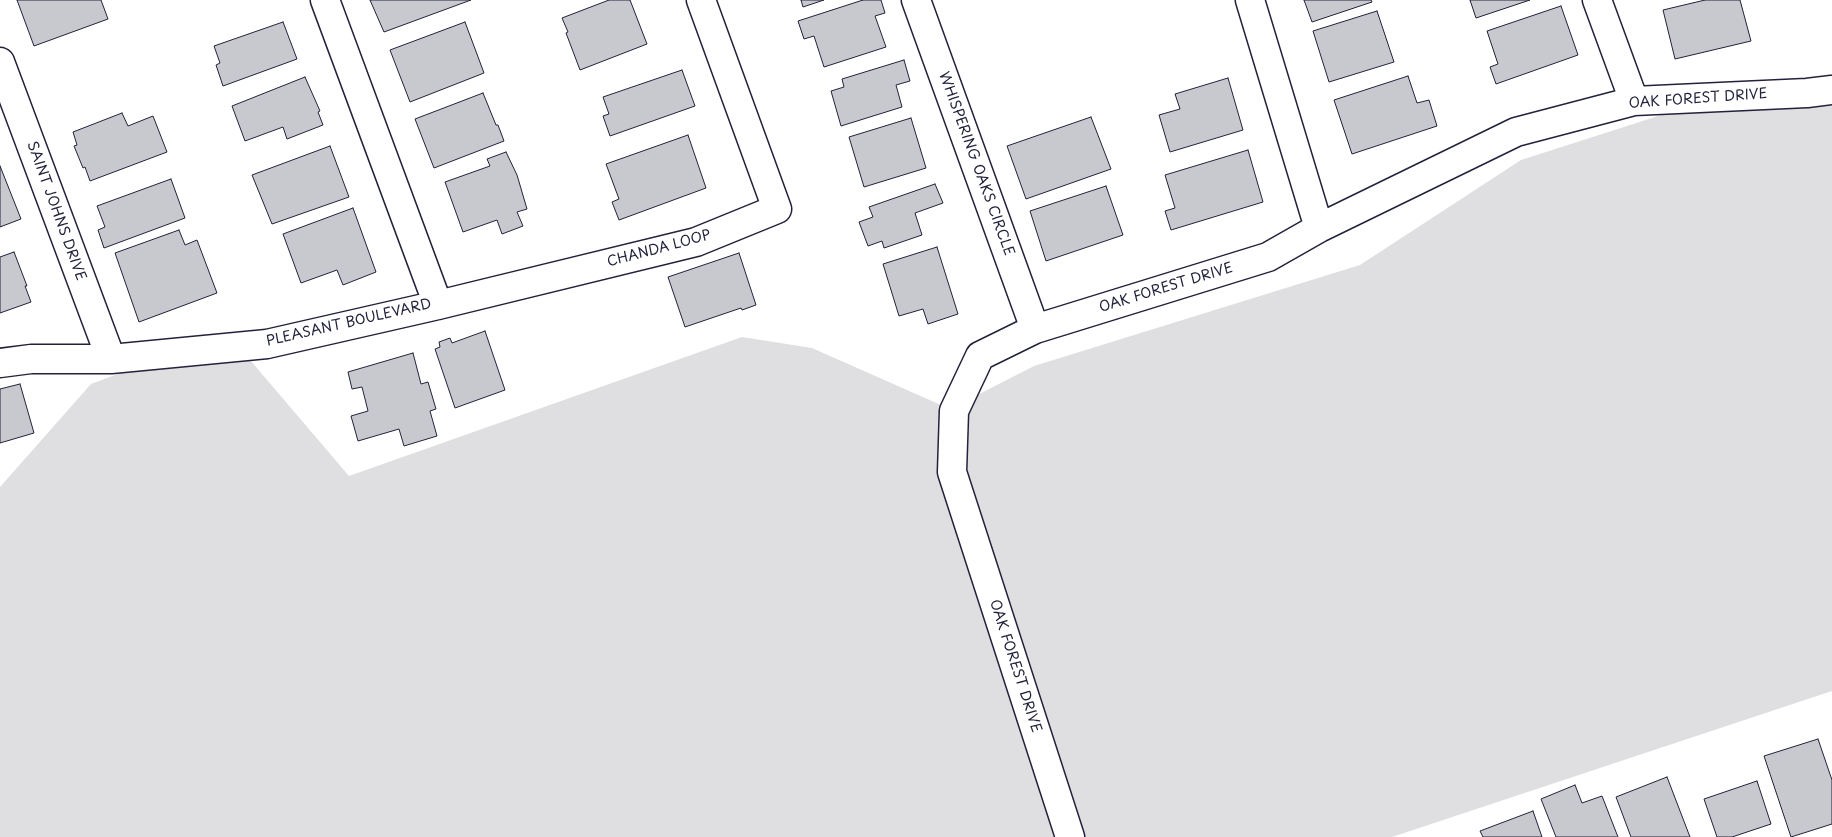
<!DOCTYPE html>
<html>
<head>
<meta charset="utf-8">
<style>
	body { margin:0 }
	canvas { display:block; background:#fff }
</style>
</head>
<body>
<canvas width="1832" height="837"></canvas>
<script>
const g = document.querySelector('canvas').getContext('2d');
g.lineJoin = 'round';
function fillPath(path, color) {
  g.fillStyle = color;
  g.fill(path, 'evenodd');
}
function poly(rows) {
  const path = new Path2D();
  for (const r of rows) {
    path.moveTo(r[0], r[1]);
    for (let i = 2; i < r.length; i += 2) path.lineTo(r[i], r[i + 1]);
  }
  return path;
}
function trace(path, color, width, dash) {
  g.strokeStyle = color;
  g.lineWidth = width;
  g.lineCap = dash ? 'butt' : 'round';
  g.setLineDash(dash || []);
  g.stroke(path);
}
function label(font, color, halo, rows, align = 'center') {
  g.font = font + ' "Playpen Sans",sans-serif';
  g.lineWidth = 4;
  g.setLineDash([]);
  g.textBaseline = 'middle';
  g.strokeStyle = halo;
  g.fillStyle = color;
  for (const [text, x, y, turn = 0] of rows) {
    g.save();
    g.translate(x, y);
    g.rotate((+turn || 0) * Math.PI / 180);
    g.textAlign = isNaN(turn) ? turn : align;
    if (halo) g.strokeText(text, 0, 0);
    g.fillText(text, 0, 0);
    g.restore();
  }
}
const green = poly([
	[1832,92,1832,691,1392,837,0,837,0,487,91,384,227,333,349,476,742,337,812,348,950,409,1034,366,1360,265,1521,160,1711,99]
]);
const building = poly([
	[17,0,101,0,108,19,34,46,17,0],
	[370,0,471,0,384,32,370,0],
	[609,0,630,0,647,44,580,70,566,33,568,32,562,18,609,0],
	[801,0,824,0,803,7,801,0],
	[863,0,881,0,885,13,875,16,886,47,824,67,814,36,804,39,798,21,863,0],
	[1304,0,1371,0,1372,2,1312,22,1304,0],
	[1470,0,1530,0,1476,18,1470,0],
	[1705,0,1740,0,1751,41,1675,59,1663,10,1705,0],
	[1561,6,1578,55,1496,84,1490,67,1498,64,1487,31,1561,6],
	[1377,11,1394,62,1329,82,1313,31,1377,11],
	[283,22,297,59,223,86,216,65,220,63,214,46,283,22],
	[465,22,484,73,410,102,390,50,465,22],
	[904,60,910,81,896,85,902,107,841,126,831,91,844,87,842,79,904,60],
	[682,70,695,106,610,136,603,116,609,114,603,97,682,70],
	[1408,76,1417,103,1429,100,1437,126,1352,154,1334,100,1408,76],
	[305,77,320,111,318,112,323,125,287,139,283,127,245,141,232,106,305,77],
	[1228,78,1243,130,1170,152,1159,115,1180,109,1175,94,1228,78],
	[483,93,496,125,498,125,504,141,434,168,415,119,483,93],
	[122,113,128,126,153,116,167,152,90,181,85,167,83,168,74,146,77,145,73,132,122,113],
	[1091,117,1111,169,1026,199,1007,146,1091,117],
	[911,118,926,168,864,187,849,137,911,118],
	[688,135,706,188,619,220,612,202,619,199,606,164,688,135],
	[330,146,349,197,272,224,252,175,330,146],
	[1248,150,1263,202,1171,230,1165,211,1175,208,1165,175,1248,150],
	[506,152,517,175,527,209,517,212,523,226,502,234,497,220,463,232,445,182,490,166,487,159,506,152],
	[0,166,21,219,0,227,0,166],
	[171,179,185,218,104,248,98,230,105,227,97,206,171,179],
	[935,184,943,203,915,213,922,235,884,248,882,241,868,246,859,222,873,217,869,207,935,184],
	[1106,186,1123,235,1046,261,1030,211,1106,186],
	[353,208,376,272,343,285,337,270,301,283,283,234,353,208],
	[179,230,185,245,197,240,217,293,139,322,115,253,179,230],
	[937,247,958,314,928,324,923,309,899,316,883,264,937,247],
	[14,252,27,286,25,286,31,302,0,313,0,257,14,252],
	[739,253,756,305,742,310,741,308,685,327,668,277,739,253],
	[485,331,505,390,455,408,435,349,440,347,439,342,450,338,452,343,485,331],
	[413,353,421,384,428,382,436,409,430,411,437,436,404,446,399,429,358,441,351,416,368,411,362,387,352,389,348,372,413,353],
	[20,384,34,433,0,443,0,389,20,384],
	[1818,739,1832,780,1832,824,1791,837,1764,756,1818,739],
	[1667,777,1690,837,1631,837,1616,797,1667,777],
	[1757,781,1771,824,1732,837,1717,837,1704,799,1757,781],
	[1575,785,1582,803,1602,796,1618,837,1556,837,1541,799,1575,785],
	[1533,811,1542,837,1483,837,1480,831,1533,811]
]);
const minor = poly([
	[325,0,438,305],
	[916,0,1035,329],
	[1250,0,1319,228],
	[1597,0,1634,101],
	[0,62,111,359],
	[0,363,31,359,111,359,267,344,438,305,696,242,777,209,701,0],
	[1070,837,952,472,954,411,980,356,1035,329,1268,257,1319,228,1516,132,1634,101,1807,93,1832,90]
]);
const streetNames = [
	["OAK FOREST DRIVE",1698,99,-4],
	["WHISPERING OAKS CIRCLE",976,164,70],
	["SAINT JOHNS DRIVE",56,211,70],
	["CHANDA LOOP",659,249,-15],
	["OAK FOREST DRIVE",1166,288,-17],
	["PLEASANT BOULEVARD",349,323,-13],
	["OAK FOREST DRIVE",1015,666,72]
];
fillPath(green, '#dfdfe2');
fillPath(building, '#c8c8cf');
trace(building, '#22223b', 1);
trace(minor, '#22223b', 31);
trace(minor, '#fff', 28);
label('14px', '#22223b', '#fff', streetNames);
</script>
</body>
</html>
